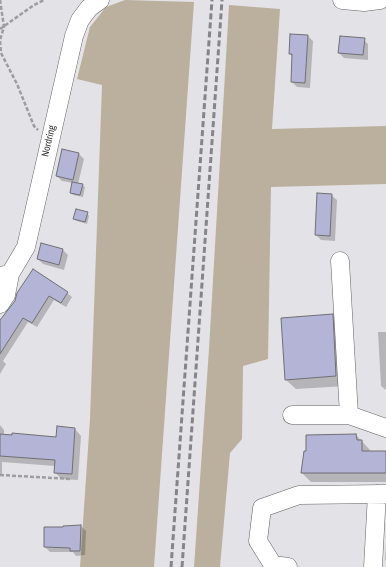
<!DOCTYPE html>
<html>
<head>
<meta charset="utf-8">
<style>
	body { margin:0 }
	canvas { display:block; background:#e2e2e7 }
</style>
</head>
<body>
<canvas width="386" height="567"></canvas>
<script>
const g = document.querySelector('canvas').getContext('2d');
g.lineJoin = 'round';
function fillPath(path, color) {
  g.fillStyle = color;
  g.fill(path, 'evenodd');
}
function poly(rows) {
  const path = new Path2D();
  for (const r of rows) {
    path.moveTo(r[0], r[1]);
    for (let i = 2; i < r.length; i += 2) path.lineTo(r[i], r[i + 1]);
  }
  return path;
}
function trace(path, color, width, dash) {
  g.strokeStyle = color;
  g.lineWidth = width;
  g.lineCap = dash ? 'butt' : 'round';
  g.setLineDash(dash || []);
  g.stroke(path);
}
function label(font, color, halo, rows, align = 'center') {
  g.font = font + ' "Archivo Narrow",sans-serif';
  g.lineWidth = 4;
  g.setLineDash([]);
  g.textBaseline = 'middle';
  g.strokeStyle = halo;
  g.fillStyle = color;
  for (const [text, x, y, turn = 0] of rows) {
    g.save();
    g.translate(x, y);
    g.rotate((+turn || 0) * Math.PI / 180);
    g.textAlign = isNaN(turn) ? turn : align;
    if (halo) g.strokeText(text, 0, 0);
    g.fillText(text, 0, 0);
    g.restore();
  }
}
const green = poly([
	[125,0,194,2,154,567,80,567,90,419,102,85,77,79,90,27,106,7],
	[229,5,280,9,272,129,386,126,386,184,271,187,268,359,243,366,242,439,230,453,220,567,194,567,209,349]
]);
const shadow = poly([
	[308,36,313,41,310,88,297,87,292,82,293,57,290,54],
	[363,39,368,44,368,60,344,58,339,53],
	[79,154,84,159,78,184,82,185,85,187,83,197,73,195,71,192,73,183,62,181,57,176],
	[331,195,337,200,335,241,321,240,316,235],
	[87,213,89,216,87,224,77,221,74,219],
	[42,244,63,250,68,255,64,270,43,264,38,259],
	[67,293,72,297,66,307,54,300,37,327,28,322,3,361,6,364,0,374,0,322,16,301],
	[332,315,342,325,346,386,296,389,286,380],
	[378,332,386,332,386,396,386,390,381,386],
	[0,425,4,430,4,434,57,438,75,429,81,436,78,480,61,479,55,472,55,466,2,462,2,474,0,474],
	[356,435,370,450,370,452,386,452,386,482,311,482,302,473],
	[81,526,86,531,85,555,76,556,73,552,50,552,45,547,64,527],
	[386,543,386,561,385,560]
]);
const building = poly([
	[290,34,308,35,305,83,291,82,292,54,289,54,290,34],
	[340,36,365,38,363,55,338,53,340,36],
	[62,149,79,153,73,180,56,176,62,149],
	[72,182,83,184,80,195,70,193,72,182],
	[317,193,332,194,330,236,315,235,317,193],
	[76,209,88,212,85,222,73,219,76,209],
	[41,243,63,249,59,265,37,259,41,243],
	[33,269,68,292,61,303,49,296,32,323,23,318,0,354,0,320,15,301,17,293,33,269],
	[333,314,336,376,285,380,281,318,333,314],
	[57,426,75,428,72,474,54,473,55,460,0,456,0,434,12,435,12,433,56,437,57,426],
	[356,434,357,440,362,440,362,451,386,451,386,473,301,473,304,451,306,451,306,435,356,434],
	[81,525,80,551,70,551,70,548,44,547,44,527,63,527,63,526,81,525]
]);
const path = poly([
	[0,0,4,27,0,40,1,53,17,84,34,126,38,130],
	[0,29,34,5,44,0],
	[0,475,72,479]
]);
const minor = poly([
	[342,0,364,2,380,0],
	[340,261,349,415,386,428],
	[0,276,10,274,26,247,74,36,80,20,89,8,100,0],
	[0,304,6,295,10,274],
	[292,415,349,415],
	[288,567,273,565,258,541,262,508,299,495,386,494],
	[373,567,377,494]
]);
const rail = poly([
	[171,567,212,0],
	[182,567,222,0]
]);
const streetNames = [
	["Nordring",49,141,-77]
];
fillPath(green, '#bbb09d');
fillPath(shadow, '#0003');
fillPath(building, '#b4b5d6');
trace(building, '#6f6f73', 1);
trace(minor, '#606065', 19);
trace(path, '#9d9da1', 2.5, [4, 2]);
trace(minor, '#fff', 18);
trace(rail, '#858589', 3, [6, 3]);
label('10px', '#343436', '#fff', streetNames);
</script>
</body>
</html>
